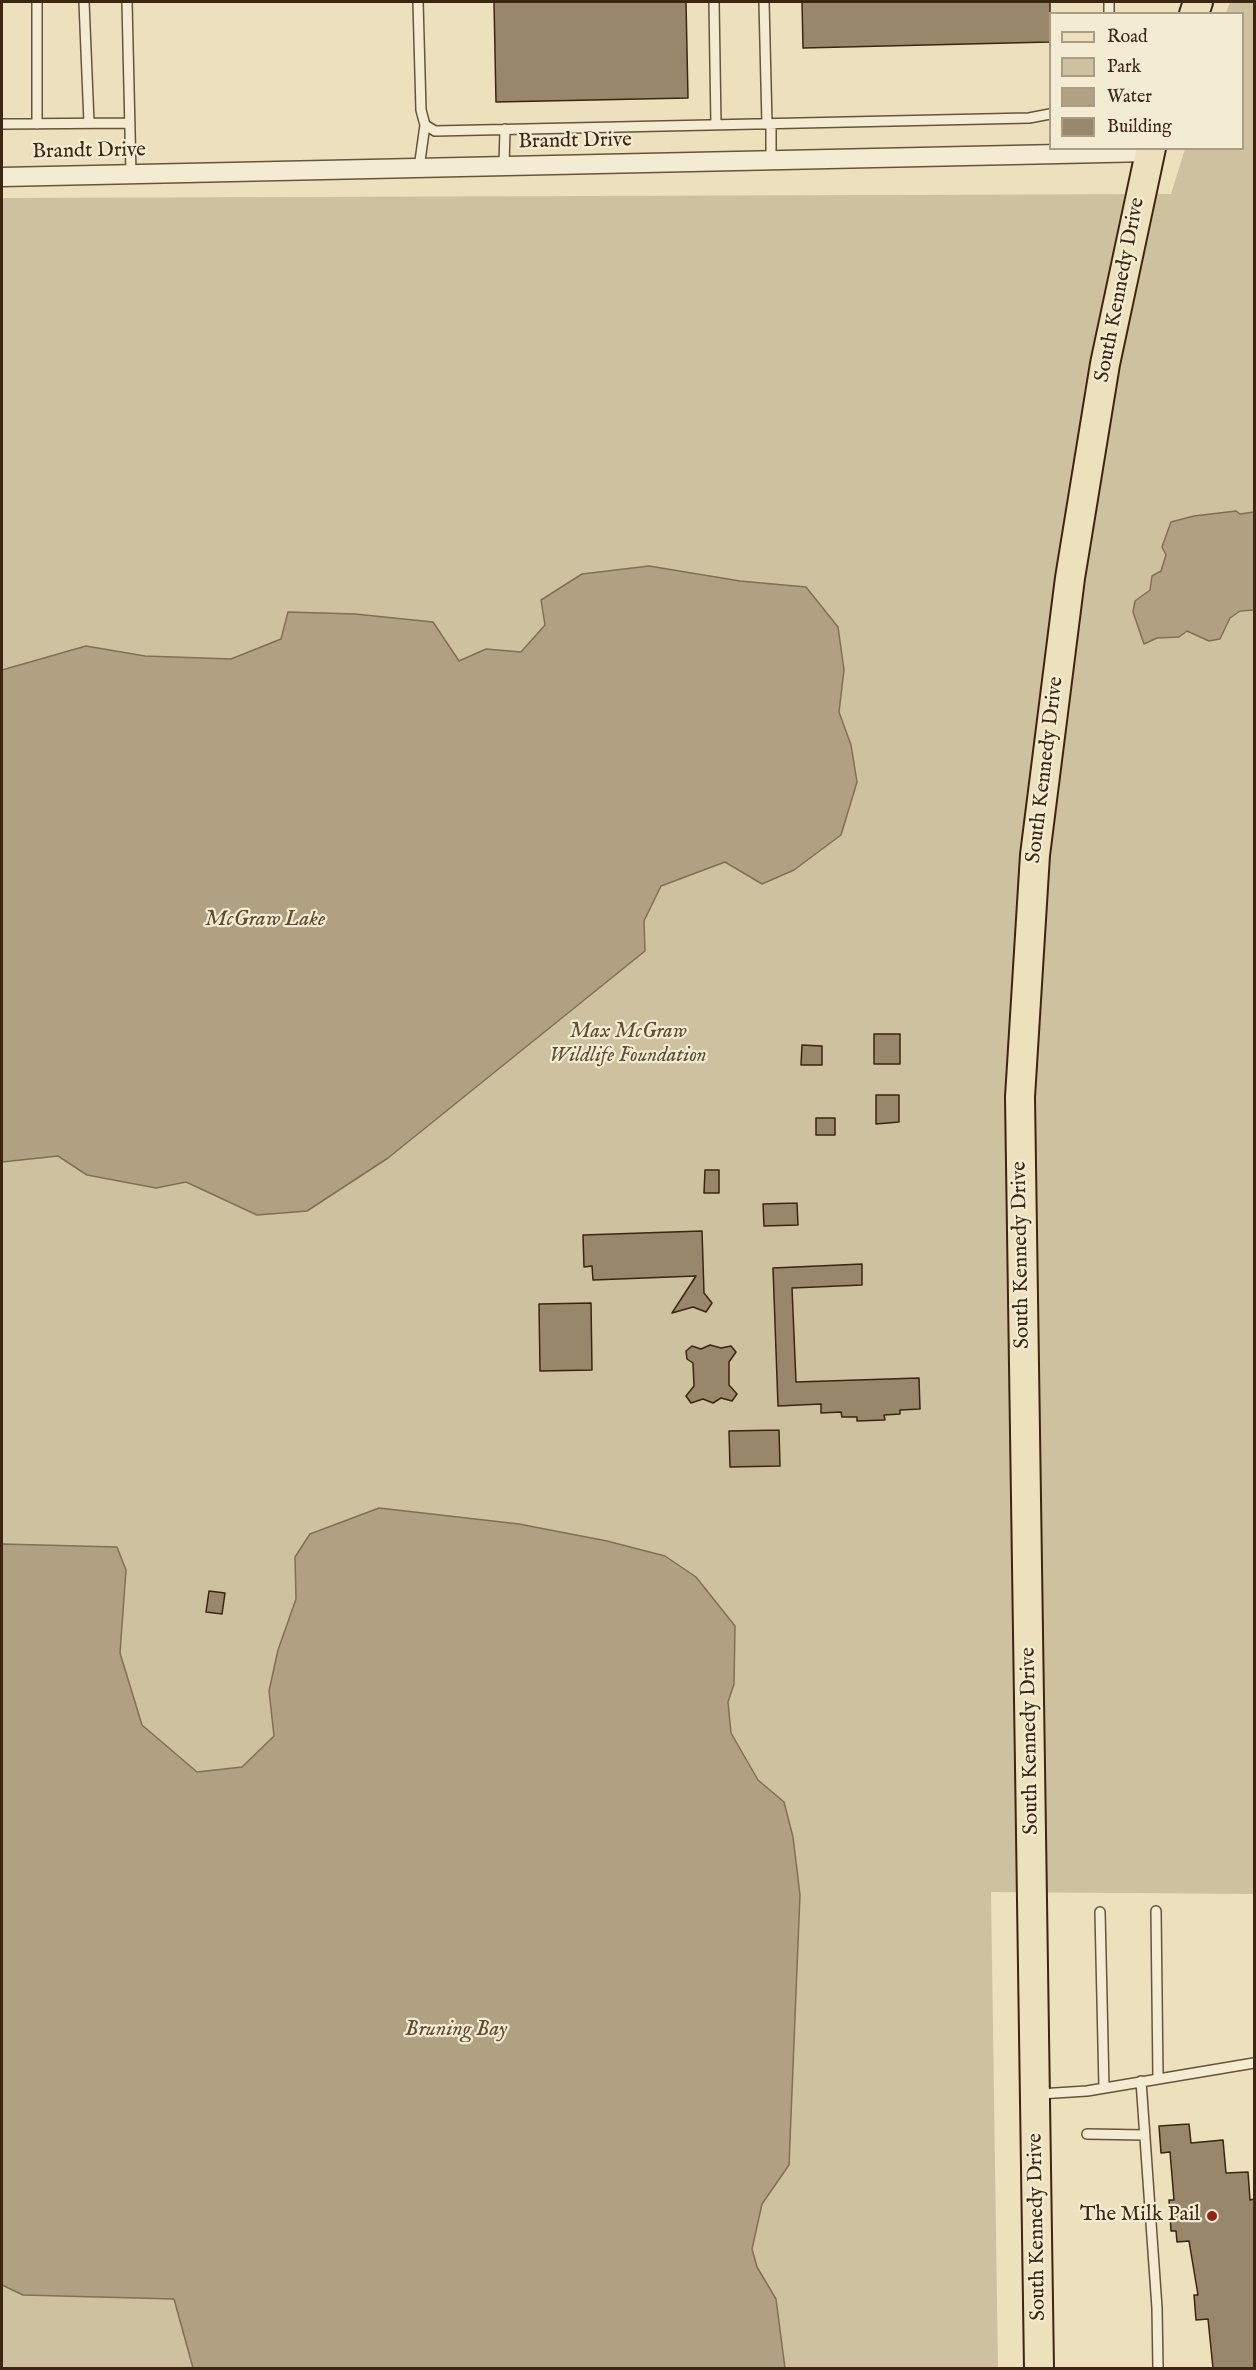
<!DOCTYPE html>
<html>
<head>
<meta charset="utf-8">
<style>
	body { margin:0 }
	#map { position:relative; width:1256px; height:2370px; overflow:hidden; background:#ece1bc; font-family:"IM FELL English",serif }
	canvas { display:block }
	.frame { position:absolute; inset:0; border:3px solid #3c2511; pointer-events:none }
	.legend { position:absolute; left:1049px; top:12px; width:195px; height:138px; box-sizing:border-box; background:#f3ecd3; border:2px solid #aa9c85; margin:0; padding:8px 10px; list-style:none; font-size:18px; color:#3c2511 }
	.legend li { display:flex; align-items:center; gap:12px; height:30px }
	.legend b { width:30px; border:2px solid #aa9c85 }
</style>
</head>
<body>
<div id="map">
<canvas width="1256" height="2370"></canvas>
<div class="frame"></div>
<ul class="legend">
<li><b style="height:8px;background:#ece1bc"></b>Road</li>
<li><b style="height:16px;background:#cec19f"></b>Park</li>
<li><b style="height:16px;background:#b0a182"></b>Water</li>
<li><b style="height:16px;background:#98876a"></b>Building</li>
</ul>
</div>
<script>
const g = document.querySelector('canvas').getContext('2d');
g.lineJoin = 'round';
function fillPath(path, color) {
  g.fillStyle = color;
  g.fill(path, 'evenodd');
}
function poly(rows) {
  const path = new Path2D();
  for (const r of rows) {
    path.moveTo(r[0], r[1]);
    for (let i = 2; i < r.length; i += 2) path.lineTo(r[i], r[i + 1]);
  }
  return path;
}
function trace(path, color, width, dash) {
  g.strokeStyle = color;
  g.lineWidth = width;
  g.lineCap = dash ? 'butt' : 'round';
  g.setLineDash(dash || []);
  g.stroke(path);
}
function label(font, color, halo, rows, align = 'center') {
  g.font = font + ' "IM FELL English",serif';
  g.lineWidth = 4.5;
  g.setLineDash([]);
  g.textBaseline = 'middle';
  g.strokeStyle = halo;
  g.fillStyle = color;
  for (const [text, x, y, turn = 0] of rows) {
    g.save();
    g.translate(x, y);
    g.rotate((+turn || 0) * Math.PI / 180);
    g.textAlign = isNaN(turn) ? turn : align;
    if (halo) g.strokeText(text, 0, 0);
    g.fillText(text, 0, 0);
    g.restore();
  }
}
const green = poly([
	[1230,2,1254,2,1254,1894,991,1892,998,2368,2,2368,2,198,1171,194,1185,149,1242,148,1242,14,1226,13]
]);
const water = poly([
	[1236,511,1240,514,1254,512,1254,610,1240,611,1230,618,1220,639,1209,641,1187,631,1179,637,1157,638,1144,644,1133,612,1135,601,1150,590,1152,576,1161,571,1166,555,1162,547,1171,522,1194,516,1236,511],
	[649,566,740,581,806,587,838,627,844,670,839,712,851,745,857,782,841,835,794,870,762,884,725,862,661,886,644,921,645,951,388,1158,307,1211,257,1215,186,1182,156,1188,87,1175,58,1156,2,1162,2,670,86,646,145,656,231,659,281,639,288,612,355,614,433,622,459,661,486,649,521,652,545,625,541,600,582,574,649,566],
	[379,1508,519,1524,607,1541,665,1556,696,1577,735,1626,734,1684,728,1702,731,1733,758,1780,784,1802,793,1837,800,1895,789,2165,762,2204,752,2249,757,2267,776,2299,785,2368,193,2368,174,2299,23,2295,2,2285,2,1544,117,1547,126,1570,120,1653,142,1725,197,1772,242,1767,274,1736,269,1691,278,1650,296,1599,295,1557,310,1534,379,1508]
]);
const building = poly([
	[494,2,686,2,688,98,496,102,494,2],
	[802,2,1050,2,1050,42,803,48,802,2],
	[874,1034,900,1034,900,1064,874,1064,874,1034],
	[802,1045,822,1046,822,1065,801,1065,802,1045],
	[876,1095,899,1095,899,1122,876,1124,876,1095],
	[816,1118,835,1118,835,1135,816,1135,816,1118],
	[705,1170,719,1170,719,1193,704,1193,705,1170],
	[797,1203,798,1225,764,1226,763,1204,797,1203],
	[702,1231,704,1293,712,1303,706,1312,693,1307,672,1313,696,1276,593,1280,592,1266,584,1267,583,1235,702,1231],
	[862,1264,862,1285,792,1288,796,1382,919,1378,920,1409,900,1410,900,1414,884,1415,885,1420,857,1421,857,1417,842,1417,841,1412,821,1413,821,1404,778,1406,773,1268,862,1264],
	[591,1303,592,1370,540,1371,539,1304,591,1303],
	[710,1345,721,1348,731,1346,736,1352,729,1362,729,1385,737,1394,732,1401,721,1398,713,1403,703,1399,691,1403,686,1396,694,1386,693,1363,687,1359,686,1351,692,1346,701,1349,710,1345],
	[779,1430,780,1466,730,1467,729,1431,779,1430],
	[209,1591,225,1593,222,1614,206,1612,209,1591],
	[1189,2124,1191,2143,1223,2140,1226,2173,1248,2172,1250,2200,1254,2199,1254,2368,1213,2368,1208,2319,1196,2320,1194,2295,1198,2295,1189,2241,1177,2242,1176,2231,1171,2231,1169,2200,1174,2200,1170,2152,1161,2153,1159,2126,1189,2124]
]);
const service = poly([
	[37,2,37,124],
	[84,2,89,123],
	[127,2,131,174],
	[418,2,421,110,425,125,435,131,1029,118,1050,114],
	[714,2,716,125],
	[764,2,767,124],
	[1109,2,1109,14],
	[2,124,130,123],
	[771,124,771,160],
	[504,166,505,129],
	[419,168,425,125],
	[1156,1911,1158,2078],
	[1100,1912,1104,2088],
	[1141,2081,1157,2308,1158,2368],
	[1039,2094,1087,2091,1254,2063],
	[1087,2134,1145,2135]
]);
const minor = poly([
	[2,177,1150,152]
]);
const primary = poly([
	[1194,14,1198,2],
	[1039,2368,1020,1097,1035,855,1070,578,1105,364,1151,148]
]);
const markers = [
	[1212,2216,6,"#8f2418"]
];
const streetNames = [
	["Brandt Drive",575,142,-1],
	["Brandt Drive",89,152,-1],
	["South Kennedy Drive",1121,290,-79],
	["South Kennedy Drive",1046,770,-83],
	["South Kennedy Drive",1022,1255,-91],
	["South Kennedy Drive",1031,1741,-91],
	["South Kennedy Drive",1038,2227,-91]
];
const parkNames = [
	["Max McGraw",628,1033],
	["Wildlife Foundation",628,1057]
];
const poiNames = [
	["The Milk Pail",1200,2216]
];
const waterNames = [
	["McGraw Lake",265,920],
	["Bruning Bay",456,2030]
];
fillPath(green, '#cec19f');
fillPath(water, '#b0a182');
trace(water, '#826f55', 1.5);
fillPath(building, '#98876a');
trace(building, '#3c2511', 1.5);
trace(service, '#68543c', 12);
trace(minor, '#68543c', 21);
trace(primary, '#3c2511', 32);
trace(service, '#f3ecd3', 9);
trace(minor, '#f3ecd3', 18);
trace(primary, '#ece1bc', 28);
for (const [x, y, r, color] of markers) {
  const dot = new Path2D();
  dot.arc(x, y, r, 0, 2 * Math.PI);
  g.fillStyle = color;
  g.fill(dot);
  trace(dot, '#f3ecd3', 2);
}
label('21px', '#3c2511', '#f3ecd3', streetNames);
label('italic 21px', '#604c34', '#f3ecd3', parkNames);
label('21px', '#3c2511', '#f3ecd3', poiNames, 'right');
label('italic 22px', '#5f4a33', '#f3ecd3', waterNames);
</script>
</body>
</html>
